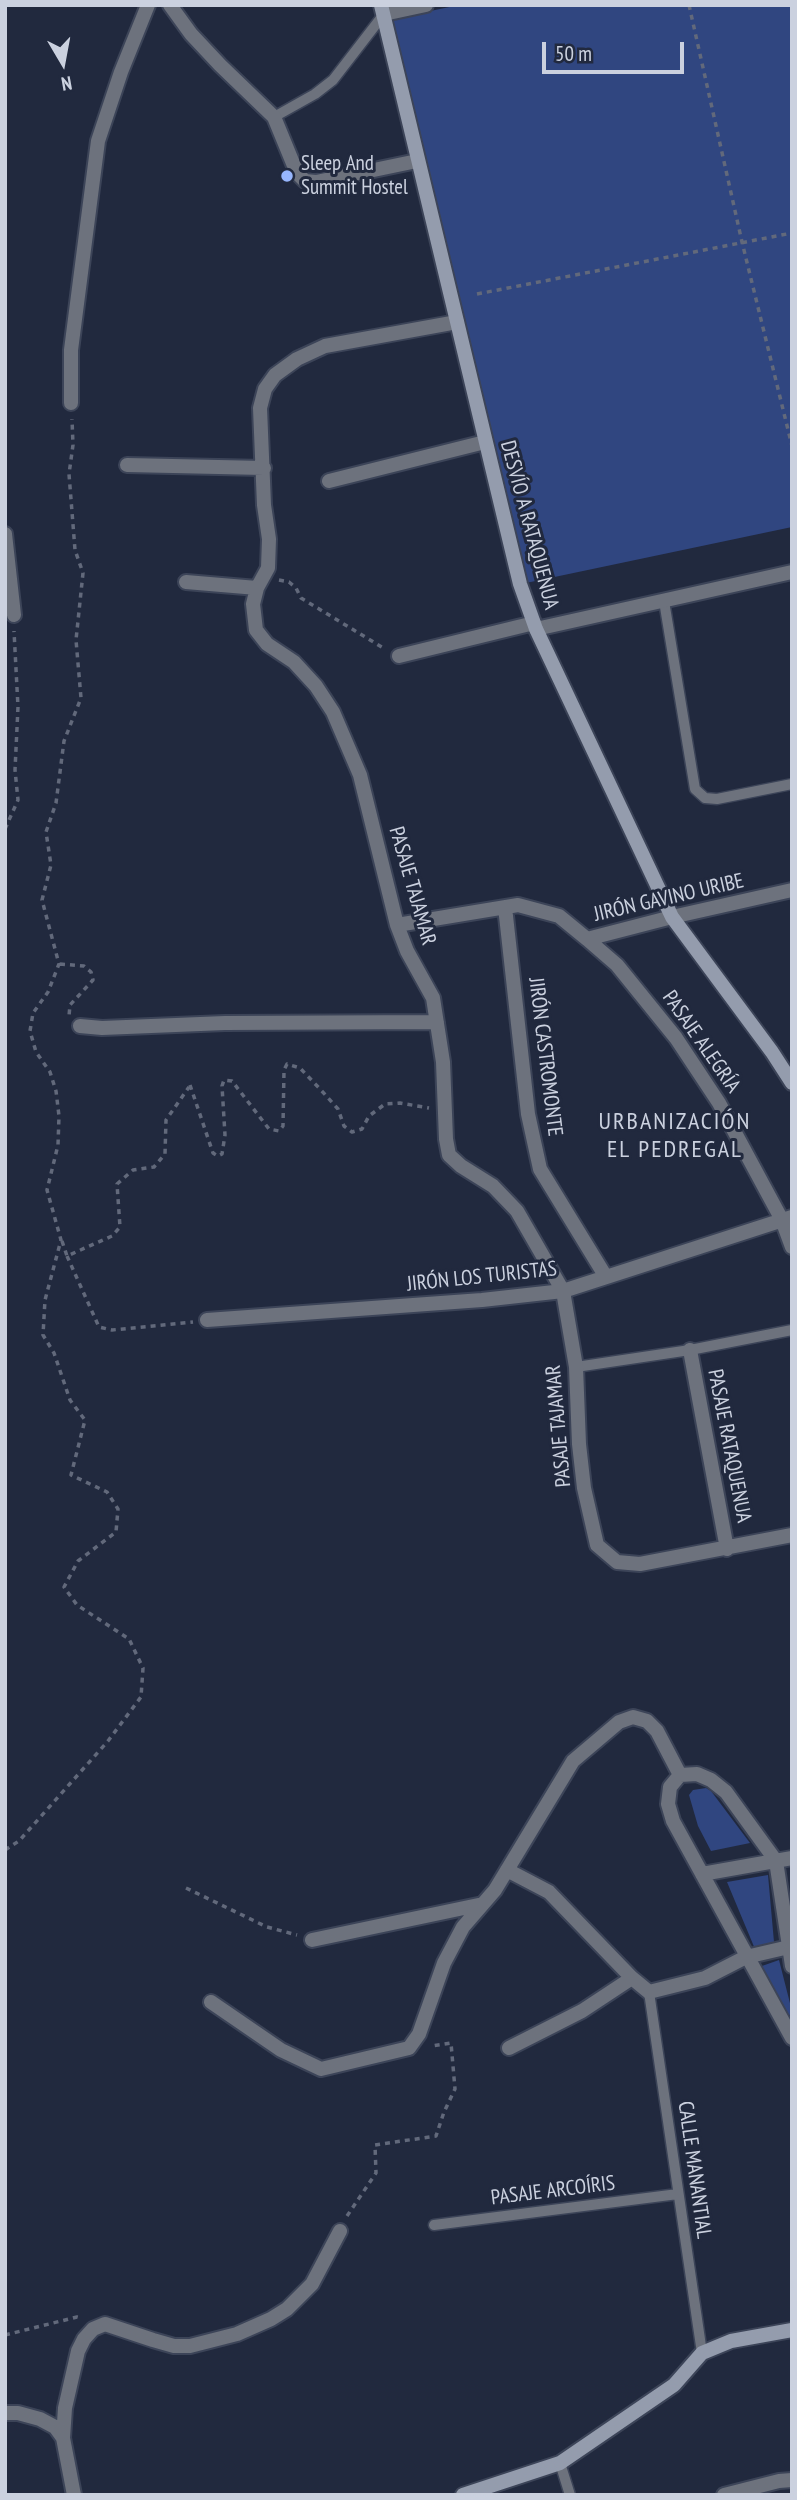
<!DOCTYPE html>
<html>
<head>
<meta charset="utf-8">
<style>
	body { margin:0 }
	#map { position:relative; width:797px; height:2500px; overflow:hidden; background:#21293e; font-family:"PT Sans Narrow",sans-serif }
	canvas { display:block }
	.frame { position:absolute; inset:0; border:7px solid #cbd1df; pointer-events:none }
	.north { position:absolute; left:28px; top:28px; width:70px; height:70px; -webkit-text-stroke:5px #21293e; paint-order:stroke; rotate:170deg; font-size:19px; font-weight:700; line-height:28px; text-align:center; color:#cbd1df }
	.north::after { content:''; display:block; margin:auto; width:24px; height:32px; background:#cbd1df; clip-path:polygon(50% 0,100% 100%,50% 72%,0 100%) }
	.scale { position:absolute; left:542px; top:42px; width:142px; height:32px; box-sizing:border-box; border:4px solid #cbd1df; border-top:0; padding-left:9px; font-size:21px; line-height:24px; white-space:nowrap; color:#cbd1df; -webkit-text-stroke:5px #21293e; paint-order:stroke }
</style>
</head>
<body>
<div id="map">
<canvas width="797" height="2500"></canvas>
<div class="frame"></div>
<div class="north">N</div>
<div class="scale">50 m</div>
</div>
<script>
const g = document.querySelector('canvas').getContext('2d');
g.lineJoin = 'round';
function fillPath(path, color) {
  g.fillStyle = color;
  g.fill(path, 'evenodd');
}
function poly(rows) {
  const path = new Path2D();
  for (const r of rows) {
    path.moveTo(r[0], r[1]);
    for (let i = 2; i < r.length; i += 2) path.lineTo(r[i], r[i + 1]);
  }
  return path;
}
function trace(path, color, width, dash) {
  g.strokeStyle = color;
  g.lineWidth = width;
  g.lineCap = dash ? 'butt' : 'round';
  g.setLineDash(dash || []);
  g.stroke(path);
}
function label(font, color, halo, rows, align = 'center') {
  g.font = font + ' "PT Sans Narrow",sans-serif';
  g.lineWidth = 6;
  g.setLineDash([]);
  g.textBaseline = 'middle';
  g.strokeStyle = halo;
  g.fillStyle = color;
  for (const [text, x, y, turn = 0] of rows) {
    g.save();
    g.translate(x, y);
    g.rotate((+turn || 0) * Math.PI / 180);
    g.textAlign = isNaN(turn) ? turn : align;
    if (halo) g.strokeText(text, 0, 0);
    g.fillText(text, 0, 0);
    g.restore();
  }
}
const green = poly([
	[459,5,792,5,792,527,526,583,392,19],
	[706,1788,711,1791,750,1843,711,1851,698,1826,689,1795,693,1790],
	[768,1875,774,1942,755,1949,727,1882],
	[779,1960,792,2011,792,2014,787,2016,762,1966]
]);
const path = poly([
	[689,5,742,242,792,446],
	[477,294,792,233],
	[279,580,289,582,296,588,301,598,385,649],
	[5,829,18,800,15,770,18,707,14,631],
	[5,923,5,930],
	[60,964,84,966,91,972,93,980,70,1005,69,1016],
	[190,1085,213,1153,218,1156,222,1154,225,1135,222,1086,224,1080,232,1081,269,1129,279,1131,283,1126,284,1070,287,1064,300,1068,320,1089,338,1109,344,1126,352,1132,362,1129,369,1116,385,1104,400,1103,429,1108],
	[62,1241,67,1256,112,1236,120,1227,117,1184,133,1170,154,1167,165,1154,166,1120,189,1087],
	[67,1256,99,1327,112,1330,193,1322],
	[5,1850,19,1841,108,1741,141,1697,143,1668,129,1639,77,1605,64,1587,78,1561,116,1532,118,1509,107,1492,71,1475,85,1420,70,1400,54,1353,43,1335,45,1300,61,1240,47,1190,58,1145,59,1116,56,1091,50,1072,36,1052,30,1031,33,1013,48,992,59,964,42,900,51,865,46,832,56,803,64,741,81,698,76,640,83,573,75,550,69,474,73,445,72,419],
	[186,1888,267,1927,297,1935],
	[347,2216,376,2173,375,2145,436,2136,444,2112,455,2089,451,2043,432,2046],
	[5,2335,77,2317,81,2318]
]);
const lane = poly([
	[274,117,315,94,333,80,384,14],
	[664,601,695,789,705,798,717,799,792,784],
	[576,1367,690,1350,792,1330],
	[649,1992,702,2353],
	[434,2225,678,2194],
	[560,2463,570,2495]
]);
const street = poly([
	[170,5,191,34,220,65,274,117,297,173,305,181,316,182,417,161],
	[384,14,426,5],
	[457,322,325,346,297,359,275,375,265,389,260,408,264,505,269,539,268,568,257,588,253,604,256,630,267,644,294,662,316,686,333,712,360,775,397,925,407,951,433,998,443,1062,446,1139,449,1155,461,1166,493,1186,517,1211,563,1291,576,1367,579,1444,584,1488,597,1545,617,1562,640,1564,792,1535],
	[71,403,71,350,98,141,121,72,148,5],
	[127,465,264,468],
	[329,481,485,442],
	[5,534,14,615],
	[186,582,257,588],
	[536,629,792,572],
	[399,656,534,623],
	[505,907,528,1114,540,1169,606,1277],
	[397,925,518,905,559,916,587,939,672,917,792,890],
	[587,939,617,965,676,1038,719,1103,782,1220,792,1247],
	[80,1026,102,1028,225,1023,437,1022],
	[207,1320,482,1300,563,1291,792,1217],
	[690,1350,727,1549],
	[507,1870,549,1892,632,1978,649,1992,705,1978,746,1957,789,1947],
	[702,1874,792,1858],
	[312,1940,483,1904],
	[792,1966,776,1861,726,1792,711,1780,697,1774,680,1775,670,1787,668,1804,673,1821,792,2038],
	[211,2002,281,2050,321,2069,409,2048,419,2034,444,1963,463,1927,495,1890,573,1761,619,1722,633,1717,647,1721,657,1731,680,1775],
	[509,2048,582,2011,632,1978],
	[5,2413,18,2413,40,2419,55,2427,63,2438,74,2495],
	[63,2438,65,2408,78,2351,84,2339,93,2329,105,2324,153,2340,174,2346,190,2346,237,2334,271,2319,287,2309,312,2284,340,2231],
	[724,2495,779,2481,792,2480]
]);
const secondary = poly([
	[381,5,520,584,536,629,672,917,772,1052,792,1083],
	[463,2495,560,2463,674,2385,702,2353,731,2341,792,2330]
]);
const markers = [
	[287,176,7,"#97b6fd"]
];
const poiNames = [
	["Sleep And",301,164],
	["Summit Hostel",301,188]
];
const streetNames = [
	["DESVÍO A RATAQUENUA",529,525,75],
	["PASAJE TAJAMAR",412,886,74],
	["JIRÓN GAVINO URIBE",669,898,-13],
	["PASAJE ALEGRÍA",701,1042,55],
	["JIRÓN CASTROMONTE",545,1057,83],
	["JIRÓN LOS TURISTAS",482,1277,-6],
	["PASAJE TAJAMAR",559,1426,-95],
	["PASAJE RATAQUENUA",729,1446,79],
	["CALLE MANANTIAL",694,2170,82],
	["PASAJE ARCOÍRIS",553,2191,-7]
];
const quarterNames = [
	["URBANIZACIÓN",675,1122],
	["EL PEDREGAL",675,1150]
];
fillPath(green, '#304680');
trace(lane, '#3c4458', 13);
trace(street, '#3c4458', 18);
trace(secondary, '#3c4458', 18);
trace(path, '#62697b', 3.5, [5, 5]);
trace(lane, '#6d727d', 10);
trace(street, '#6d727d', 14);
trace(secondary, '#949cad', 14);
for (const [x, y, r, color] of markers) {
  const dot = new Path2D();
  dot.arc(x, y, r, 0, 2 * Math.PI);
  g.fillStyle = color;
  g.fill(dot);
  trace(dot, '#21293e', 2.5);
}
label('21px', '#cbd1df', '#21293e', poiNames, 'left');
label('21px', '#cbd1df', '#21293e', streetNames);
g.letterSpacing = '2px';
label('24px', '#cbd1df', '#21293e', quarterNames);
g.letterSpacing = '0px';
</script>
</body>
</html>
